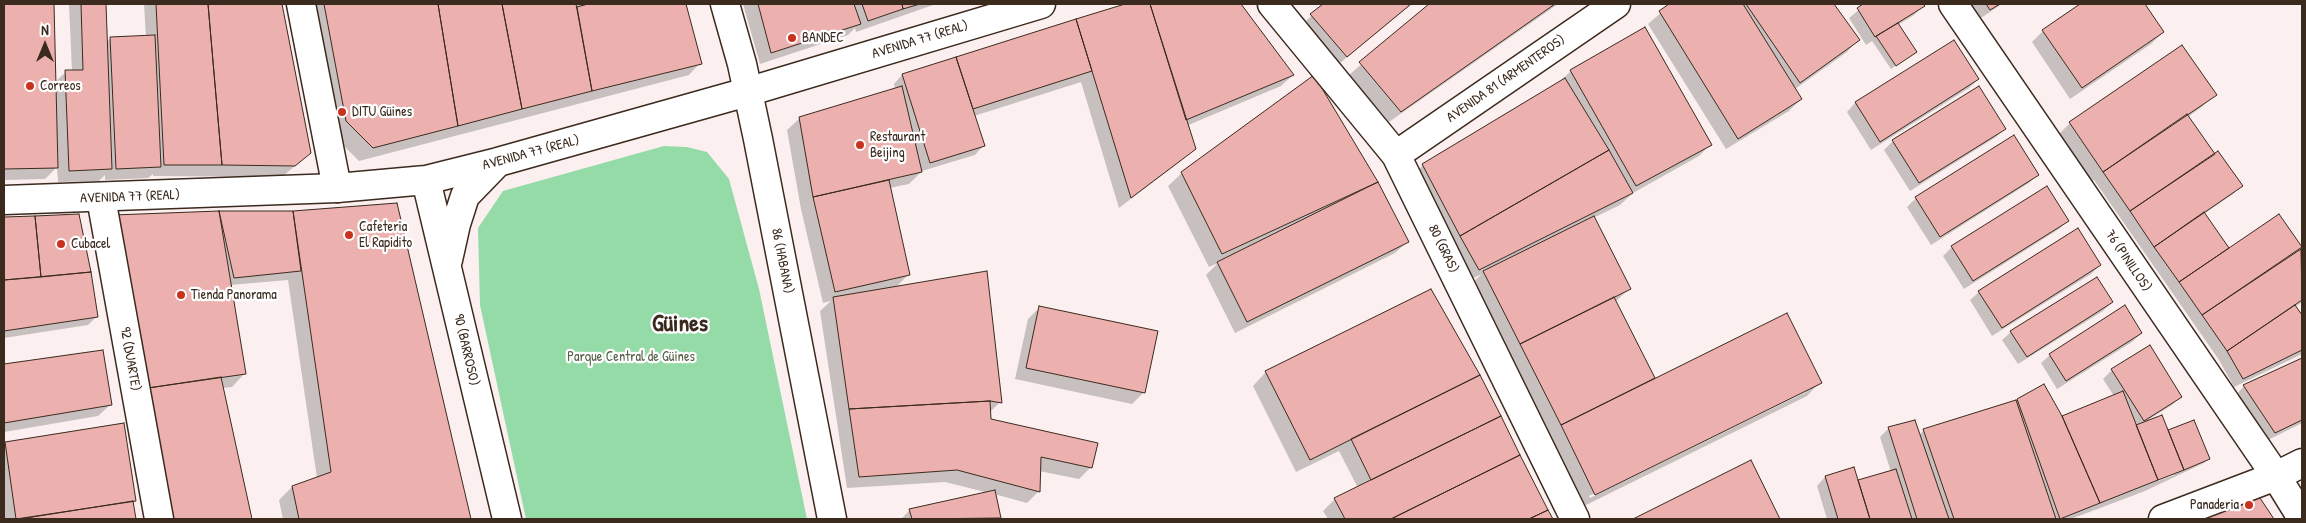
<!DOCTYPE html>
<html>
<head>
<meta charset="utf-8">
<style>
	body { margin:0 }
	#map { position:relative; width:2306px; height:523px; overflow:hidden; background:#fbefef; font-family:"Patrick Hand",sans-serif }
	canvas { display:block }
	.frame { position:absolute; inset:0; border:5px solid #3b2a1e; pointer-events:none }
	.north { position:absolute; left:20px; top:20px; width:50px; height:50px; -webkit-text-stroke:4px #fff; paint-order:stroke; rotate:0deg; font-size:14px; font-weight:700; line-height:20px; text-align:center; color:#3b2a1e }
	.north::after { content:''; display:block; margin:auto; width:18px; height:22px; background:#3b2a1e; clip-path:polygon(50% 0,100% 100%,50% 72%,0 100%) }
</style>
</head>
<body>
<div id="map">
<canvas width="2306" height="523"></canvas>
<div class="frame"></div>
<div class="north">N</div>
</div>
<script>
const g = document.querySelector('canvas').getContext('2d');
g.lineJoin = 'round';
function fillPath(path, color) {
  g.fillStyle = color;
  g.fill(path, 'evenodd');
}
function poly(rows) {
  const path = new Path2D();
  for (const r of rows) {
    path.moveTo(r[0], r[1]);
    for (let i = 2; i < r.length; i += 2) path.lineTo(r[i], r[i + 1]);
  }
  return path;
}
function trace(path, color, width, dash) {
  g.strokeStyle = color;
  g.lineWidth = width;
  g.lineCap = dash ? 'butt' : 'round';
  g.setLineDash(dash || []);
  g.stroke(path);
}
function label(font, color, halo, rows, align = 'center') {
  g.font = font + ' "Patrick Hand",sans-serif';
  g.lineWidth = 4.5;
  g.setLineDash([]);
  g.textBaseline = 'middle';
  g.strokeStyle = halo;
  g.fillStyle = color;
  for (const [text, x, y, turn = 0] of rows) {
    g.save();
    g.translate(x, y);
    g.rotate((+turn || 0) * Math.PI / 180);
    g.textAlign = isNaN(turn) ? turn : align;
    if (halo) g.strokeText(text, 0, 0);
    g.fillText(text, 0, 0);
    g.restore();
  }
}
const green = poly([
	[664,146,687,147,707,152,729,179,759,289,807,519,526,519,480,305,478,228,503,191]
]);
const shadow = poly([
	[4,4,53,4,55,82,66,72,72,71,69,4,105,4,106,43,110,39,146,37,144,4,281,4,310,153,282,177,153,176,153,174,148,178,105,180,105,175,99,181,58,182,57,167,45,179,4,180],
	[308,4,686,4,700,63,689,75,359,161,333,135],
	[743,4,936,4,856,32,855,28,848,35,760,64],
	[1129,4,1239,4,1293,75,1281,86,1186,126,1194,148,1182,160,1119,208,1081,82,974,116,983,146,975,155,922,171,909,184,889,188,909,274,896,287,1000,402,989,413,990,420,1091,467,1079,479,1039,471,1039,491,1027,503,994,494,999,517,997,519,901,519,910,510,989,493,945,482,847,488,820,311,831,301,823,303,801,209,787,130,799,119,895,89,894,84,902,75],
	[1325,4,1412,4,1334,68,1299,27],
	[1431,4,1558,4,1389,122,1349,75],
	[1671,4,1833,4,1858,40,1847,52,1795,89,1801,99,1789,111,1726,149,1648,24],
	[1866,4,1922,4,1923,6,1914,15,1898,25,1915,52,1891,69,1872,41,1866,45,1849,18],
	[1971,4,2002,4,1981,18],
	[2082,4,2143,4,2163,32,2151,44,2070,99,2032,42,2043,31],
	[1954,41,1978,79,1969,88,1871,150,1847,112,1855,103],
	[1571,71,1711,144,1699,156,1633,193,1620,205,1593,218,1629,289,1615,302,1653,378,1649,382,1820,382,1807,396,1582,507,1472,283,1482,274,1467,281,1411,177,1423,165,1559,82],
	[1806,389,1806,392,1590,498,1589,496],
	[1314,77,1377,183,1407,242,1395,253,1235,333,1206,275,1218,263,1209,267,1168,186,1182,173],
	[1978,87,2004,129,1996,137,1910,191,1884,150,1893,141],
	[2215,94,2203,106,2188,117,2214,156,2241,186,2233,194,2204,214,2228,250,2279,215,2302,251,2302,302,2295,307,2302,316,2302,354,2234,387,2219,360,2094,180,2091,182,2058,135,2070,123],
	[2038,174,2029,183,1931,245,1907,207,1916,198],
	[396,204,470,519,283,519,279,500,292,487,317,478,288,280,230,285,245,373,232,387,222,388,251,519,160,519,113,217,219,212,293,212],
	[78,215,97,316,88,325,4,338,4,219],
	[2068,220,2059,229,1964,289,1943,256,1952,247],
	[2100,265,2091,274,1992,336,1970,300,1979,292],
	[2112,302,2103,311,2018,364,2002,340,2011,332],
	[1040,307,1144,392,1132,404,1015,379,1028,319],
	[2141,333,2132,342,2057,389,2041,363,2050,355],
	[102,351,110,405,98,416,4,432,4,365],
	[2302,359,2302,423,2266,441,2236,395,2244,386],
	[2112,370,2181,397,2172,405,2148,420,2167,432,2193,422,2208,459,2204,463,2145,491,2071,519,1827,519,1817,486,1825,477,1857,481,1891,472,1880,437,1889,428,1919,435,1924,430,2018,400,2062,417,2114,396,2103,379],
	[2174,472,2174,475,2158,481,2157,479],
	[1266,372,1479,376,1551,519,1328,519,1323,511,1335,499,1358,488,1339,451,1296,472,1253,386],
	[5,443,135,501,132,503,135,519,4,519],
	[1750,462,1779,519,1636,519],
	[2258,496,2272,519,2203,519]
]);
const building = poly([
	[4,4,54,4,58,168,4,169,4,4],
	[81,4,106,4,112,169,69,171,65,70,83,70,81,4],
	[156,4,208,4,222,165,164,165,156,4],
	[208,4,282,4,311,153,295,166,222,165,208,4],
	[324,4,438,4,458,126,373,148,346,121,324,4],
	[438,4,502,4,522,109,458,126,438,4],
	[502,4,576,4,592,91,522,109,502,4],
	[588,4,686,4,702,64,592,91,577,7,588,4],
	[758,4,854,4,861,24,771,53,758,4],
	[862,4,902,4,903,9,868,21,862,4],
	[902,4,920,4,903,9,902,4],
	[1125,4,1150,4,1196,149,1131,198,1076,19,1125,4],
	[1150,4,1241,4,1294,75,1186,120,1150,4],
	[1323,4,1411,4,1347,57,1310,14,1323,4],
	[1429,4,1555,4,1401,112,1359,62,1429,4],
	[1669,4,1743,4,1802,99,1738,139,1659,11,1669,4],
	[1746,4,1834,4,1860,40,1800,83,1746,4],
	[1863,4,1923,4,1925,6,1875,37,1857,8,1863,4],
	[1986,4,2000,4,1990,10,1986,4],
	[2080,4,2145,4,2164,32,2082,88,2042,30,2080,4],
	[1076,19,1092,71,973,109,956,57,1076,19],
	[1898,23,1917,52,1896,66,1876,36,1898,23],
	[1645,27,1712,145,1636,186,1570,70,1645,27],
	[155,35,161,167,116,169,110,37,155,35],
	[1954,40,1979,79,1880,142,1855,102,1954,40],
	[2182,45,2217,95,2103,172,2069,122,2182,45],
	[956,57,985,146,930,163,902,74,956,57],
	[1314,75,1378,182,1222,254,1181,172,1314,75],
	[1565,78,1609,150,1460,236,1422,164,1565,78],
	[902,86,922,172,813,197,799,117,902,86],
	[1979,86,2006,129,1919,183,1892,140,1979,86],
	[2187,114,2215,154,2130,211,2103,172,2187,114],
	[2014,135,2039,175,1940,237,1915,197,2014,135],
	[1609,150,1633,193,1479,270,1460,236,1609,150],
	[2218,151,2243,186,2154,247,2130,211,2218,151],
	[889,180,910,275,835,292,813,197,889,180],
	[1378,182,1409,242,1247,322,1217,262,1378,182],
	[2047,186,2069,221,1973,281,1951,246,2047,186],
	[397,203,471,519,299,519,292,486,331,472,293,211,397,203],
	[219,211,246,374,148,388,113,215,219,211],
	[219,211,293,211,301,271,234,278,219,211],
	[2204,212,2229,248,2179,282,2154,247,2204,212],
	[79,214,91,272,41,277,35,216,79,214],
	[2279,214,2302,247,2202,315,2179,282,2279,214],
	[35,216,41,277,4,280,4,217,35,216],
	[1594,216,1631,289,1520,344,1483,271,1594,216],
	[2078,228,2101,265,2002,328,1978,291,2078,228],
	[2301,249,2302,300,2227,351,2202,315,2301,249],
	[987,271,1002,403,990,401,849,409,833,297,987,271],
	[91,272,98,317,4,331,4,280,91,272],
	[2097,277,2113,302,2027,357,2010,331,2097,277],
	[1431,289,1480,375,1310,460,1265,371,1431,289],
	[1614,297,1655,378,1561,425,1520,344,1614,297],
	[2125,305,2142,333,2066,381,2049,354,2125,305],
	[2295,305,2302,315,2302,350,2243,379,2227,351,2295,305],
	[1039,306,1158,331,1145,393,1026,368,1039,306],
	[1787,313,1822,383,1595,495,1561,425,1787,313],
	[2150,345,2182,397,2144,421,2111,369,2150,345],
	[103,350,112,405,4,423,4,364,103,350],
	[2302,358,2302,420,2275,433,2243,385,2302,358],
	[1480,375,1501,416,1371,480,1351,439,1480,375],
	[221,377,252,519,173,519,148,388,221,377],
	[2044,384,2062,416,2100,503,2060,519,2017,399,2044,384],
	[2123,391,2158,480,2100,503,2062,416,2123,391],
	[2016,400,2056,519,1954,519,1923,429,2016,400],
	[990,401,991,419,1098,443,1092,468,1041,457,1040,492,957,470,859,477,849,409,990,401],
	[2162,415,2184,470,2158,480,2136,425,2162,415],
	[1501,416,1520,455,1391,519,1345,519,1334,498,1501,416],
	[1915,420,1949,519,1917,519,1888,427,1915,420],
	[2194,420,2210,459,2184,470,2168,430,2194,420],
	[124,423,136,501,16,519,5,442,124,423],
	[1520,455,1548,510,1529,519,1391,519,1520,455],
	[1751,460,1780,519,1633,519,1751,460],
	[1854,467,1870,519,1838,519,1825,476,1854,467],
	[1896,469,1912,519,1870,519,1858,480,1896,469],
	[995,490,1001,518,912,519,909,509,995,490],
	[2258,495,2274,519,2200,519,2258,495],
	[133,501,136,519,20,519,133,501],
	[1548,510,1553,519,1529,519,1548,510]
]);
const minor = poly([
	[301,4,337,188],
	[1272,4,1396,155,1575,519],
	[1953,4,2276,476,2302,518],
	[1396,155,1616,4],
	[101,198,159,519]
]);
const major = poly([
	[725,4,742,64,758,139,832,519],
	[426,180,507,519],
	[4,200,337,188,426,180,498,162,747,92,1041,4],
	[448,260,456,224,465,196,498,162],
	[2163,519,2276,476,2302,463]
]);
const markers = [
	[792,38,5,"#c8321e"],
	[30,86,5,"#c8321e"],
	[342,112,5,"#c8321e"],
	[860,145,5,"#c8321e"],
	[349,235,5,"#c8321e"],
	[61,244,5,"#c8321e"],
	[181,295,5,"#c8321e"],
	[2249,505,5,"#c8321e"]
];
const poiNames = [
	["BANDEC",802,38],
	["Correos",40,86],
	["DITU Güines",352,112],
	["Restaurant",870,137],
	["Beijing",870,153],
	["Cafeteria",359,227],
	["El Rapidito",359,243],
	["Cubacel",71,244],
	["Tienda Panorama",191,295],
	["Panaderia",2239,505,"right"]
];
const streetNames = [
	["AVENIDA 77 (REAL)",920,40,-17],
	["AVENIDA 81 (ARMENTEROS)",1506,79,-35],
	["AVENIDA 77 (REAL)",531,153,-15],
	["AVENIDA 77 (REAL)",130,197,-2],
	["80 (GRAS)",1443,249,64],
	["86 (HABANA)",782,261,79],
	["76 (PINILLOS)",2128,261,56],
	["90 (BARROSO)",466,350,77],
	["92 (DUARTE)",130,359,80]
];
const parkNames = [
	["Parque Central de Güines",631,357]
];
const townNames = [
	["Güines",680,325]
];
fillPath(green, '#95dba8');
fillPath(shadow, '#0003');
fillPath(building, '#ecb1ae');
trace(building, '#3b2a1e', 1);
trace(minor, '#3b2a1e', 31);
trace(major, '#3b2a1e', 31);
trace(minor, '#fff', 28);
trace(major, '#fff', 28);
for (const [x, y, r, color] of markers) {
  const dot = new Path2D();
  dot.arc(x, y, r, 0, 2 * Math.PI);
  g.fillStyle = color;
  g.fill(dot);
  trace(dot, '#fff', 2);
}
label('14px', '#3b2a1e', '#fff', poiNames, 'left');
label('14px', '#3b2a1e', '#fff', streetNames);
label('14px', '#565f47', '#fff', parkNames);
label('bold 24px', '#3b2a1e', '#fff', townNames);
</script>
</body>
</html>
